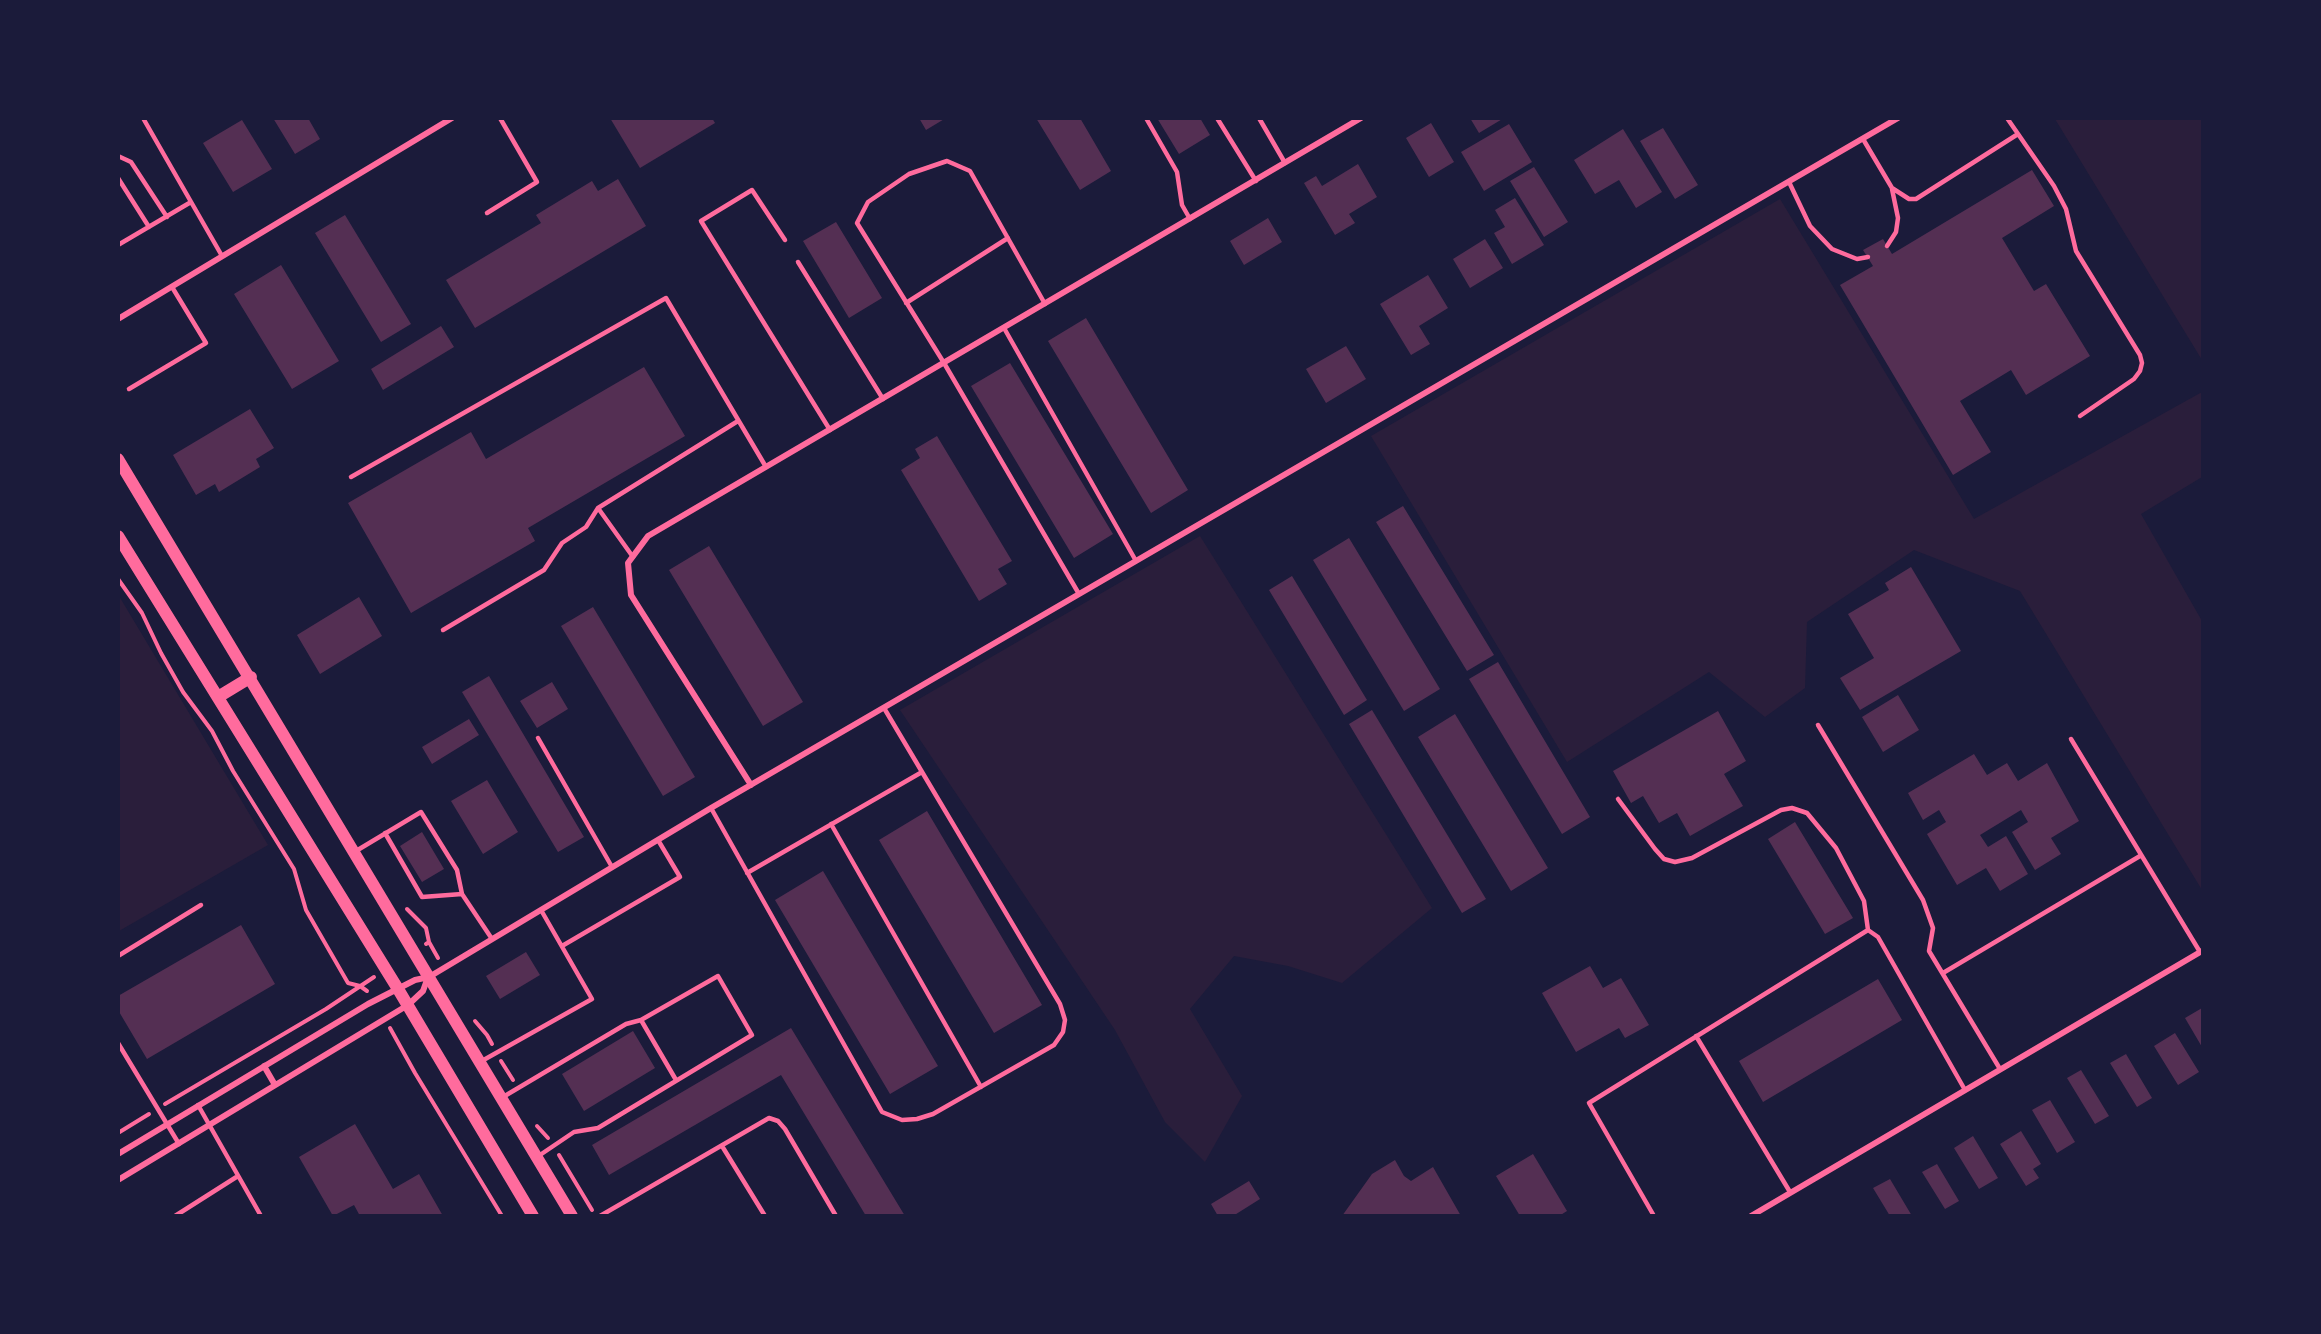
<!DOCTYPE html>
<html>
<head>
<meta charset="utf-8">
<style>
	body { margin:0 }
	#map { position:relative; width:2321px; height:1334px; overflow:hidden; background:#1b1b3a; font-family:"DejaVu Sans",sans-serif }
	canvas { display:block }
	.frame { position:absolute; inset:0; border:120px solid #1b1b3a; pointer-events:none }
</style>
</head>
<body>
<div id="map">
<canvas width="2321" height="1334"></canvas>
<div class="frame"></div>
</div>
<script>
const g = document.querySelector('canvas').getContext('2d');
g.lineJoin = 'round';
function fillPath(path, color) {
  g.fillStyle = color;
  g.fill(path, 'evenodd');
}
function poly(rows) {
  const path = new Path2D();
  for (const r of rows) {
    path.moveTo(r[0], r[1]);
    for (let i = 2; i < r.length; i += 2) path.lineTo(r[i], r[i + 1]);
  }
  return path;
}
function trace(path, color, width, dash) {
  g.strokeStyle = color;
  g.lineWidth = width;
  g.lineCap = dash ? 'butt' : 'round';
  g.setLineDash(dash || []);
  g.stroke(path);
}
const green = poly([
	[2055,119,2202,119,2202,360],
	[1780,199,1974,519,2202,392,2202,477,2141,514,2202,621,2202,890,2020,591,1914,550,1807,622,1805,688,1765,717,1709,672,1567,762,1371,436],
	[1200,536,1432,908,1342,983,1288,966,1234,956,1190,1009,1242,1096,1205,1162,1165,1122,1115,1030,900,710],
	[119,596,268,845,119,931,118,931]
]);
const building = poly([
	[273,118,308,118,320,139,295,154],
	[610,118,712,118,715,123,640,168],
	[919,118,946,118,926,130],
	[1036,118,1080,118,1111,171,1080,190],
	[1157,118,1200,118,1210,135,1179,154],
	[1470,118,1504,118,1479,133],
	[242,120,272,169,233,192,203,143],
	[1431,123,1454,162,1429,177,1406,138],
	[1509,124,1532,162,1484,191,1461,152],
	[1663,128,1698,185,1675,199,1640,141],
	[1623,129,1662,192,1636,208,1619,180,1595,194,1574,160],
	[1358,164,1377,197,1349,214,1355,223,1335,235,1304,183,1316,176,1322,186],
	[1534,167,1568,222,1544,237,1510,181],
	[2032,170,2054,206,2002,238,2034,291,2046,284,2090,356,2026,395,2011,370,1960,401,1991,452,1953,475,1840,285,1873,266,1863,250,1883,239,1892,254],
	[618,179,646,226,475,328,446,280,541,223,536,215,592,181,598,191],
	[1515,198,1544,245,1512,264,1494,233,1505,227,1495,210],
	[345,215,411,324,381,342,315,233],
	[1268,218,1282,242,1244,265,1230,241],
	[836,222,882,298,849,318,803,241],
	[1485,239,1503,268,1470,288,1453,259],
	[281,265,339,361,292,389,234,294],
	[1428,275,1448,308,1419,326,1430,344,1411,355,1380,304],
	[1086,318,1188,490,1151,513,1048,341],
	[441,326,454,347,383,390,371,369],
	[1346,346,1366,379,1326,403,1306,369],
	[1010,363,1113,534,1074,558,971,386],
	[644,367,685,436,528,528,535,541,411,613,348,503,471,432,486,459],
	[250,409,274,448,256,459,260,467,219,492,215,484,196,495,173,455],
	[937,436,1012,561,998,569,1007,584,979,601,901,470,920,458,915,449],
	[1403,506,1494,655,1467,671,1376,522],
	[1349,538,1440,689,1404,711,1313,560],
	[709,546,803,702,763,726,669,570],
	[1911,567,1961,651,1860,710,1840,678,1874,658,1848,614,1889,590,1885,583],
	[1292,576,1367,700,1344,715,1269,590],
	[359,597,382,636,320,674,297,635],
	[593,607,695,777,663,796,561,626],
	[1498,662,1590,817,1562,834,1469,679],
	[489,676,584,837,558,852,462,692],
	[552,682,568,709,537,728,520,701],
	[1898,695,1919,730,1883,752,1862,717],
	[1372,710,1486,899,1462,913,1349,724],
	[1718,711,1746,761,1724,774,1743,806,1690,836,1677,813,1659,823,1643,796,1631,803,1613,771],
	[1455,714,1548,868,1511,891,1418,737],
	[469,719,479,735,432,764,422,747],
	[1974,754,1987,775,2007,763,2018,781,2047,763,2079,821,2051,838,2061,854,2035,870,2012,832,2028,822,2021,810,1980,835,1988,847,2006,836,2028,874,2000,891,1986,868,1957,885,1927,834,1946,822,1939,810,1923,820,1908,793],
	[487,780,518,832,483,854,451,801],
	[927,811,1042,1005,994,1033,879,840],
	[1795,822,1853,918,1825,934,1768,839],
	[422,832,444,869,422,882,400,846],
	[823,871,938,1066,890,1094,775,900],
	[241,925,275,984,147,1059,118,1010,118,996],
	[526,952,540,975,500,999,486,976],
	[1590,966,1603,988,1621,978,1649,1025,1625,1038,1619,1028,1576,1052,1542,993],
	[1878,979,1902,1020,1763,1102,1739,1061],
	[2202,1008,2202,1047,2185,1018],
	[791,1028,905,1216,866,1216,781,1075,609,1175,592,1145],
	[633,1031,655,1068,584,1111,562,1074],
	[2175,1033,2199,1072,2178,1085,2154,1046],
	[2126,1054,2152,1098,2137,1107,2110,1063],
	[2081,1070,2109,1116,2095,1124,2067,1078],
	[2050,1100,2075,1142,2057,1153,2032,1110],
	[355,1124,393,1189,419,1174,443,1216,360,1216,354,1205,333,1216,299,1157],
	[2021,1131,2041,1164,2033,1169,2039,1178,2026,1186,2000,1144],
	[1973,1136,1998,1178,1979,1189,1954,1148],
	[1533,1154,1567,1211,1559,1216,1520,1216,1496,1176],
	[1395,1160,1404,1176,1411,1181,1433,1167,1461,1216,1342,1216,1372,1174],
	[1937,1164,1959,1201,1945,1209,1922,1172],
	[1890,1179,1912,1216,1890,1216,1873,1188],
	[1249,1181,1260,1199,1233,1216,1218,1216,1211,1204]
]);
const path = poly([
	[118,579,142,613,161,653,183,692,212,731,233,771,294,869,306,910,348,983,360,986,367,991],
	[407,909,426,928,429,942],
	[426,944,429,942,438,958],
	[475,1021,487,1035,492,1044],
	[390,1028,415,1073,502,1216],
	[501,1061,513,1080],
	[165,1104,326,1009,374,977],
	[537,1126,548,1138],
	[118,1133,149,1114],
	[559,1155,592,1210]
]);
const service = poly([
	[143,118,222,256],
	[1146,118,1177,172,1182,205,1190,219],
	[1217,118,1256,181],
	[1259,118,1285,163],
	[2007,118,2054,186,2066,209,2076,251,2140,355,2142,363,2140,371,2134,379,2080,416],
	[1863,139,1892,188,1909,199,1916,199,2018,134],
	[118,156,131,162,167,217],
	[118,178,149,227],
	[1789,182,1810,226,1832,249,1857,259,1868,257],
	[487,213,537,182,500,118],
	[785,240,752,190,701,221,830,430],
	[118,245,191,202],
	[1887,246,1896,232,1898,218,1892,189],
	[798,262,883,399],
	[906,303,1008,238],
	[1045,304,970,171,947,161,909,174,868,202,857,223,944,363,1079,594],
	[1004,328,1136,561],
	[129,389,206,343,172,287],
	[351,477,666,298,766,467],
	[598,508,633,557],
	[443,630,544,570,562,543,586,527,598,508,738,421],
	[1818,725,1923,900,1933,928,1929,951,2000,1069],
	[538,738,612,867],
	[2071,739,2200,952],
	[1618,799,1655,849,1664,859,1675,862,1692,858,1781,810,1792,808,1807,813,1836,848,1864,901,1868,930],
	[711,808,882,1112,902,1120,917,1119,933,1114,1054,1045,1063,1032,1065,1020,1060,1004,884,708],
	[831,824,981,1087],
	[385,833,422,897,462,894],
	[356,851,421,812,457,870,462,894,492,939],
	[747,873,922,772],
	[562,946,680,877,658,840],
	[118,956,201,905],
	[1943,973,2140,856],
	[641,1020,676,1080],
	[1696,1036,1790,1192],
	[118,1043,179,1144],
	[480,1062,592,999,541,910],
	[503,1097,626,1024,641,1020,718,976,752,1035,598,1128,574,1132,537,1157],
	[198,1105,261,1216],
	[722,1146,765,1216],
	[175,1216,238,1176],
	[600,1216,769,1118,778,1121,785,1129,836,1216],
	[1654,1216,1589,1103,1868,930,1878,937,1965,1090]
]);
const minor = poly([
	[118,319,452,118],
	[751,785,631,595,628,563,648,536,1361,118],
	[264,1066,275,1085],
	[118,1154,368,1004,415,980,429,977,711,808,1898,118],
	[118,1180,408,1005,423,991,428,977],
	[1751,1216,2202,951]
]);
const secondary = poly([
	[118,459,572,1216],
	[118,536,398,989,533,1216],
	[218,697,251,677]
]);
fillPath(green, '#2a1e3b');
fillPath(building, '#542f53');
trace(path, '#ff6b9d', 4);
trace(service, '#ff6b9d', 4.5);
trace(minor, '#ff6b9d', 6);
trace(secondary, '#ff6b9d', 12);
</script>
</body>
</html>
